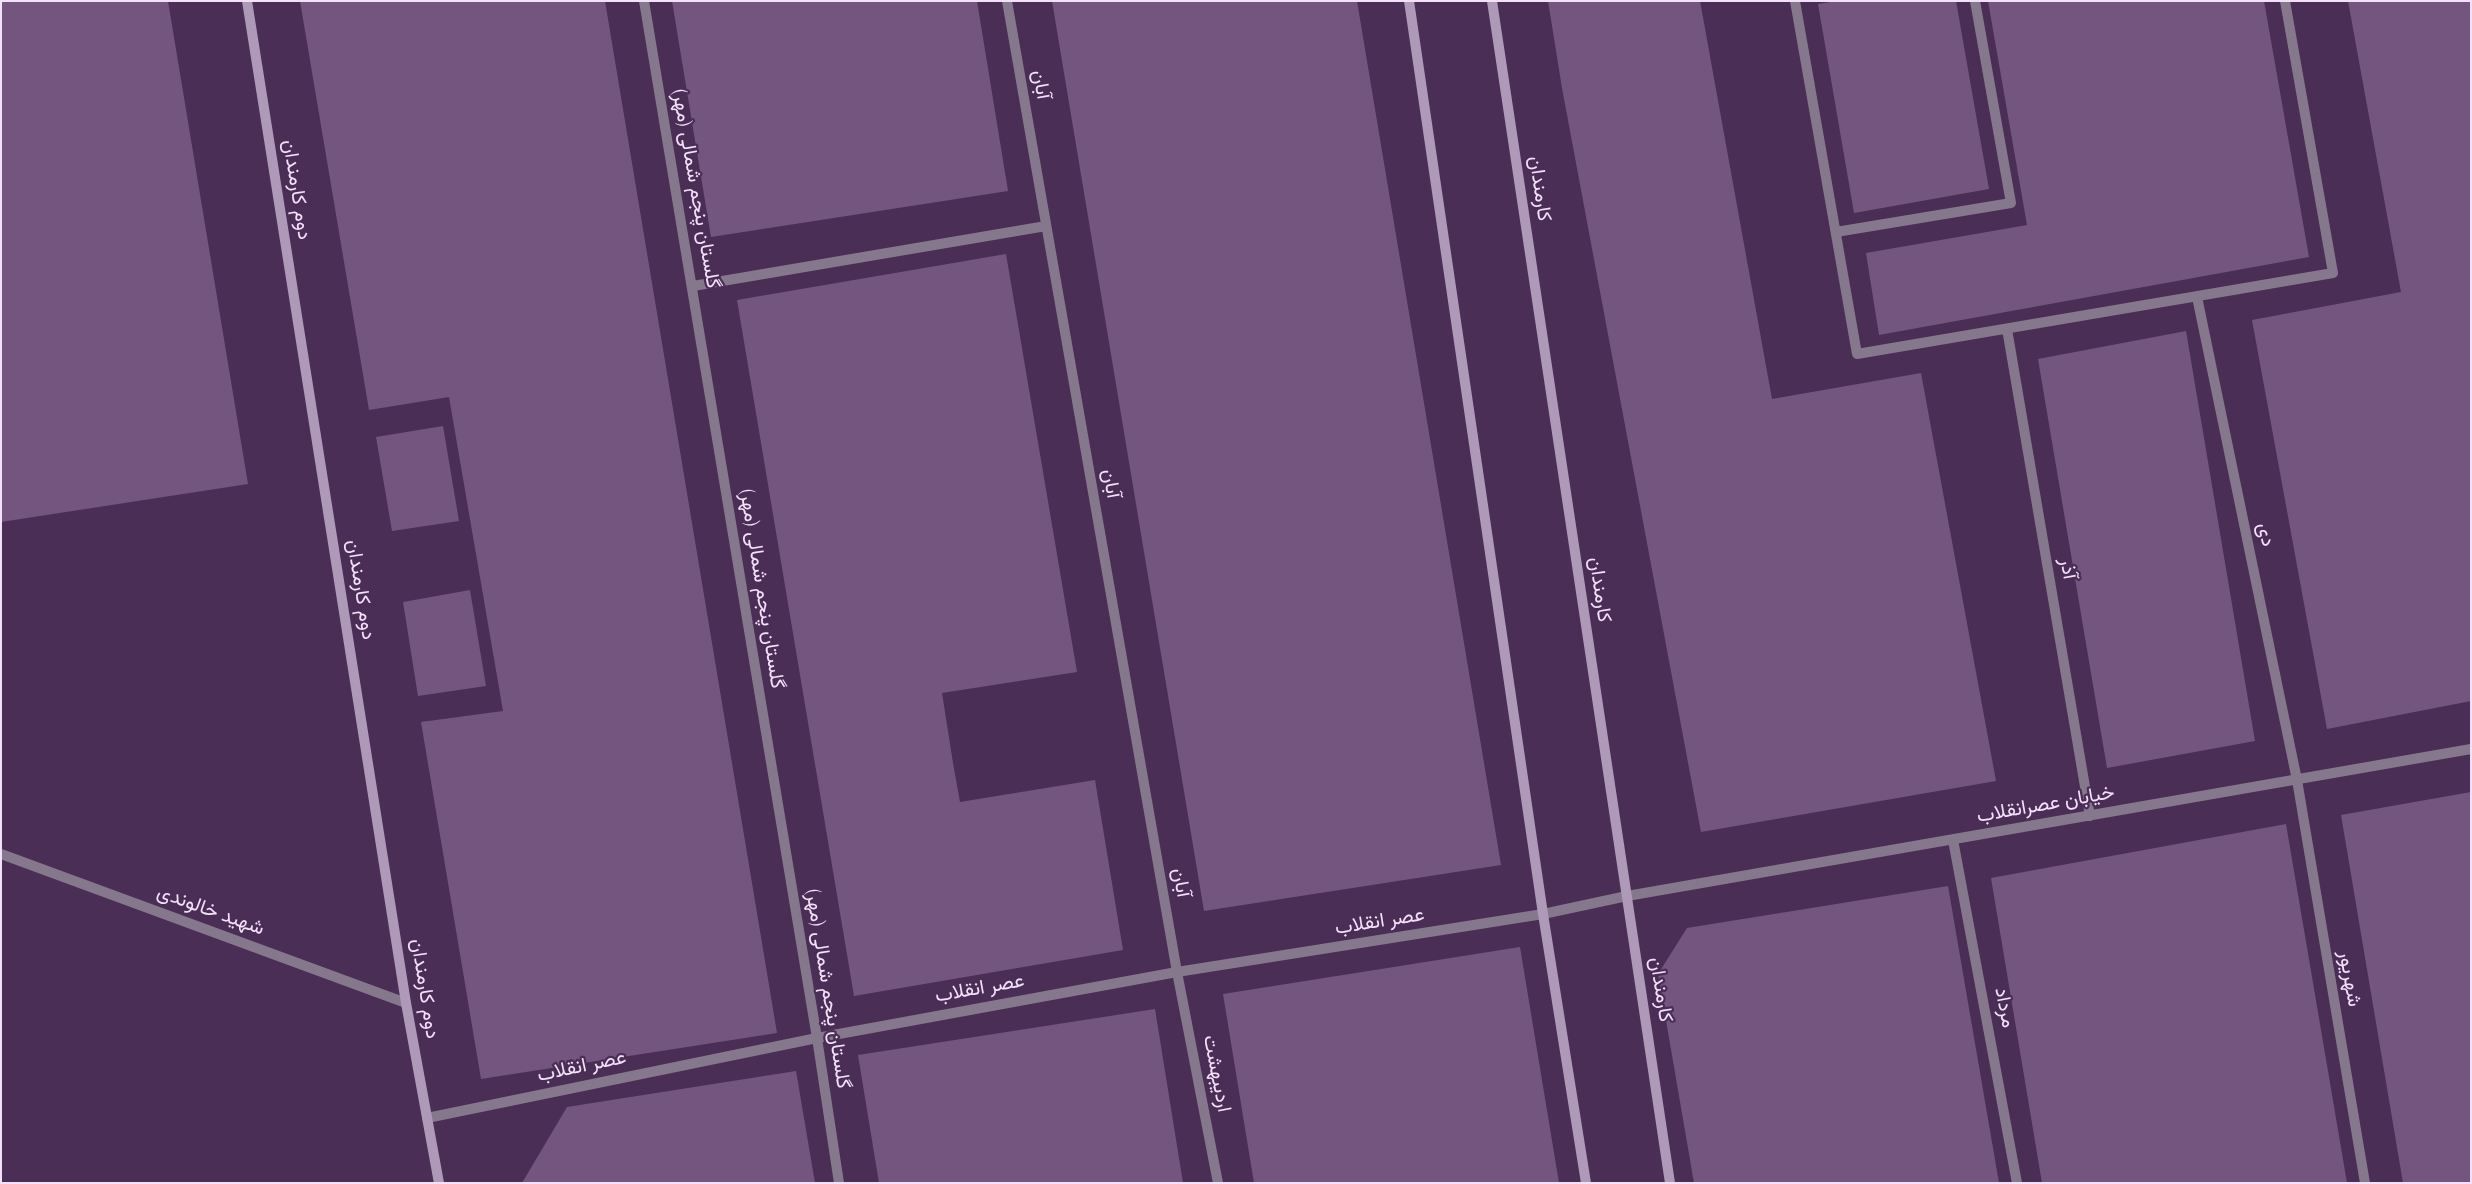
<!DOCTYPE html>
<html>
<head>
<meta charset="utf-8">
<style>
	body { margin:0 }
	#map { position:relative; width:2472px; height:1184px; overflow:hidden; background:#4b2e56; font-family:Spectral,serif }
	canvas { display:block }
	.frame { position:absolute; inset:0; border:2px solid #f3e1fa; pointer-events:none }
</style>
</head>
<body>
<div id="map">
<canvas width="2472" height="1184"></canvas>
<div class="frame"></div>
</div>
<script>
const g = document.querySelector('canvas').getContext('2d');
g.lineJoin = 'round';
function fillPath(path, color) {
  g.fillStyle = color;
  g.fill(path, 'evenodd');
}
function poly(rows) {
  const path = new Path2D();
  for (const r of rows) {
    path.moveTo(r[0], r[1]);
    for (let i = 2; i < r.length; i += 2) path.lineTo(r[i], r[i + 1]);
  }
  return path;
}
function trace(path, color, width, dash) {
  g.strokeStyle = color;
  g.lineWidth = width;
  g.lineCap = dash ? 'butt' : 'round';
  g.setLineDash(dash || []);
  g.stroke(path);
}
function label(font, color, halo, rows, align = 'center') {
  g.font = font + ' Spectral,Vazirmatn,serif';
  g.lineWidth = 4.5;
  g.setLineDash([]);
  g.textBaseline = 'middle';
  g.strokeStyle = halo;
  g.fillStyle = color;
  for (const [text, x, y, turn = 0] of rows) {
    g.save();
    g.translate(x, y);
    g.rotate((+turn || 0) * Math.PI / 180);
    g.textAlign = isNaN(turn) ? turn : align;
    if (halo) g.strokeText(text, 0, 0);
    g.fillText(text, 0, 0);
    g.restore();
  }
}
const building = poly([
	[1,1,168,1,248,484,1,522],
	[300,1,605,1,777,1033,481,1079,421,722,503,711,449,397,369,410],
	[672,1,977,1,1008,191,711,237],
	[1052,1,1357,1,1501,865,1204,911],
	[1548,1,1700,1,1772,399,1921,373,1996,781,1701,832,1562,88],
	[1836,1,1956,1,1989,189,1854,213,1818,4],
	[1988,1,2264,1,2309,257,1879,335,1866,253,2027,225],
	[2348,1,2471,1,2471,701,2327,729,2252,320,2401,292],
	[1006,254,1077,672,942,693,953,763,960,802,1095,780,1123,950,854,996,737,300],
	[2186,331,2255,741,2107,768,2038,359],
	[443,426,459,521,392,531,376,437],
	[470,590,486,686,418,696,403,602],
	[2471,792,2471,1183,2403,1183,2341,815],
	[2286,824,2347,1183,2042,1183,1991,878],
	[1948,886,1999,1183,1694,1183,1658,974,1687,928],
	[1520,947,1559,1183,1254,1183,1223,994],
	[1155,1009,1183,1183,879,1183,858,1055],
	[796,1071,815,1183,522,1183,567,1107]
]);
const street = poly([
	[644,1,817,1038,839,1183],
	[1007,1,1177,972,1218,1183],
	[1795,1,1857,354,2333,273,2285,1],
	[1836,232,2011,203,1975,1],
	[693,286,1046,226],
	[2197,297,2297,780,2365,1183],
	[2007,329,2090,816],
	[1953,840,2017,1183],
	[1,854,406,1003],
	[427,1118,817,1038,1177,972,1543,914,1627,896,2471,749]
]);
const secondary = poly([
	[247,1,406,1003,439,1183],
	[1409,1,1543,914,1586,1183],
	[1492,1,1670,1183]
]);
const streetNames = [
	["آبان",1039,85,80],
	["گلستان پنجم شمالی (مهر)",694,189,80],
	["کارمندان",1538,189,82],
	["دوم کارمندان",295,190,81],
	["آبان",1109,484,80],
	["دی",2264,535,78],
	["آذر",2066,569,80],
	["گلستان پنجم شمالی (مهر)",760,589,81],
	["دوم کارمندان",359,590,81],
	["کارمندان",1598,590,82],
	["خیابان عصرانقلاب",2046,806,-10],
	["آبان",1179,883,80],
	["شهید خالوندی",210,912,20],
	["عصر انقلاب",1380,923,-9],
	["شهریور",2348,979,80],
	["دوم کارمندان",423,989,81],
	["گلستان پنجم شمالی (مهر)",826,989,81],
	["عصر انقلاب",980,990,-10],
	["کارمندان",1659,990,81],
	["مرداد",2003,1008,79],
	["عصر انقلاب",582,1068,-12],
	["اردیبهشت",1215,1074,79]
];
fillPath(building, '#74557f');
trace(street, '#86788c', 10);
trace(secondary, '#af99b8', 10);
label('20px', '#f3e1fa', '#4b2e56', streetNames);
</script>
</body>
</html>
